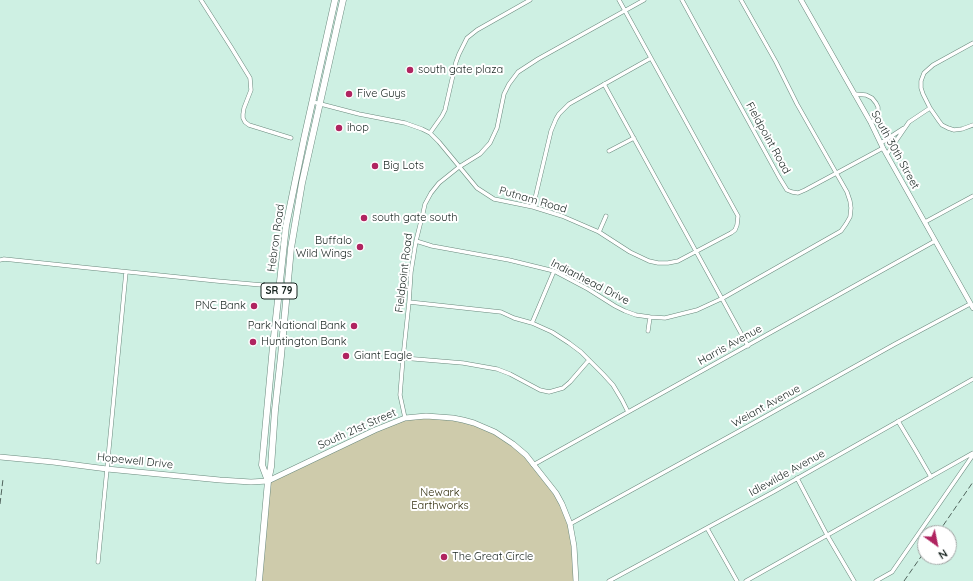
<!DOCTYPE html>
<html>
<head>
<meta charset="utf-8">
<style>
	body { margin:0 }
	#map { position:relative; width:973px; height:581px; overflow:hidden; background:#cef0e3; font-family:Quicksand,sans-serif }
	canvas { display:block }
	.north { position:absolute; left:917px; top:525px; width:40px; height:40px; box-sizing:border-box; background:#fff; border:1px solid #a3a7a6; border-radius:50%; rotate:147deg; font-size:11px; font-weight:700; line-height:16px; text-align:center; color:#182420 }
	.north::after { content:''; display:block; margin:auto; width:14px; height:18px; background:#b02460; clip-path:polygon(50% 0,100% 100%,50% 72%,0 100%) }
</style>
</head>
<body>
<div id="map">
<canvas width="973" height="581"></canvas>
<div class="north">N</div>
</div>
<script>
const g = document.querySelector('canvas').getContext('2d');
g.lineJoin = 'round';
function fillPath(path, color) {
  g.fillStyle = color;
  g.fill(path, 'evenodd');
}
function poly(rows) {
  const path = new Path2D();
  for (const r of rows) {
    path.moveTo(r[0], r[1]);
    for (let i = 2; i < r.length; i += 2) path.lineTo(r[i], r[i + 1]);
  }
  return path;
}
function trace(path, color, width, dash) {
  g.strokeStyle = color;
  g.lineWidth = width;
  g.lineCap = dash ? 'butt' : 'round';
  g.setLineDash(dash || []);
  g.stroke(path);
}
function label(font, color, halo, rows, align = 'center') {
  g.font = font + ' Quicksand,sans-serif';
  g.lineWidth = 4;
  g.setLineDash([]);
  g.textBaseline = 'middle';
  g.strokeStyle = halo;
  g.fillStyle = color;
  for (const [text, x, y, turn = 0] of rows) {
    g.save();
    g.translate(x, y);
    g.rotate((+turn || 0) * Math.PI / 180);
    g.textAlign = isNaN(turn) ? turn : align;
    if (halo) g.strokeText(text, 0, 0);
    g.fillText(text, 0, 0);
    g.restore();
  }
}
const green = poly([
	[426,416,474,423,513,444,556,493,570,524,576,581,259,581,268,481,405,418]
]);
const minor = poly([
	[201,0,231,47,250,78,251,90,244,108,243,114,243,118,245,122,249,125,291,138],
	[682,0,779,177,787,190,792,192,798,193,805,190,883,148],
	[973,43,933,65,924,73,921,81,921,88,923,94,930,108,939,121,942,125,948,128,954,130,962,129,973,125],
	[604,84,748,346],
	[854,94,866,95,872,98,876,103,878,107,878,111,876,118,871,123],
	[313,102,359,114,405,123,422,129,430,133,439,142,477,188,494,199,533,207,562,216,599,232,630,252,649,261,658,263,668,263,678,261,731,233,735,230,737,225,738,216,619,0],
	[430,133,442,116,445,110,456,62,459,54,467,38,477,30,530,0],
	[881,143,904,128],
	[609,151,634,138],
	[887,154,909,122,930,108],
	[533,207,551,131,556,119,559,114,569,104,651,58],
	[925,222,973,196],
	[599,232,606,216],
	[416,241,432,246,509,260,554,271,588,289,615,306,625,311,636,315,650,317,665,318,697,310,723,298,841,231,846,224,850,217,851,208,850,201,847,192,797,104,776,62,741,0],
	[0,260,4,259,80,267,217,281,262,285,280,289],
	[409,302,501,312,514,318,532,323,552,332,569,343,581,352,603,374,613,385,622,400,628,412],
	[532,323,554,271],
	[648,331,650,317],
	[403,358,463,363,497,369,510,374,540,390,549,392,563,388,570,382,589,360],
	[405,418,400,395,403,358,409,302,411,272,416,241,423,213,425,204,431,193,439,183,459,167,480,154,490,143,497,128,504,94,509,84,518,72,538,59,644,0],
	[898,421,916,451,931,477],
	[533,465,935,241],
	[797,478,827,535,854,581],
	[570,524,741,430,895,344,970,304],
	[707,528,737,581],
	[98,562,126,272],
	[609,581,775,491,973,379],
	[746,581,973,453],
	[876,581,892,572,973,455]
]);
const tertiary = poly([
	[801,0,871,123,883,148,973,308]
]);
const secondary = poly([
	[0,457,53,462,107,469,220,480,251,482,268,481,375,430,405,418,426,416,453,418,463,420,474,423,495,432,513,444,526,455,556,493,562,504,570,524,574,546,576,581]
]);
const trunk = poly([
	[268,481,262,465,273,346,286,226,304,139,335,0],
	[259,581,268,481,271,467,275,410,281,356,291,248,302,183,343,0]
]);
const rail = poly([
	[0,504,3,479],
	[938,533,973,482],
	[904,581,925,551]
]);
const markers = [
	[410,70,4,"#b02460"],
	[349,94,4,"#b02460"],
	[339,128,4,"#b02460"],
	[375,166,4,"#b02460"],
	[364,218,4,"#b02460"],
	[360,247,4,"#b02460"],
	[254,306,4,"#b02460"],
	[354,326,4,"#b02460"],
	[253,342,4,"#b02460"],
	[346,356,4,"#b02460"],
	[444,557,4,"#b02460"]
];
const shields = [
	[279,291,36]
];
const shieldNames = [
	["SR 79",279,291]
];
const poiNames = [
	["south gate plaza",418,70],
	["Five Guys",357,94],
	["ihop",347,128],
	["Big Lots",383,166],
	["south gate south",372,218],
	["Buffalo",352,241,"right"],
	["Wild Wings",352,254,"right"],
	["PNC Bank",246,306,"right"],
	["Park National Bank",346,326,"right"],
	["Huntington Bank",261,342],
	["Giant Eagle",354,356],
	["The Great Circle",452,557]
];
const streetNames = [
	["Fieldpoint Road",768,138,61],
	["South 30th Street",895,150,61],
	["Putnam Road",533,200,16],
	["Hebron Road",276,238,-82],
	["Fieldpoint Road",404,273,-83],
	["Indianhead Drive",590,282,27],
	["Harris Avenue",730,345,-29],
	["Weiant Avenue",766,406,-29],
	["South 21st Street",357,429,-24],
	["Hopewell Drive",135,461,6],
	["Idlewilde Avenue",787,473,-29]
];
const parkNames = [
	["Newark",440,493],
	["Earthworks",440,506]
];
fillPath(green, '#cecbab');
trace(minor, '#6a897d', 4.5);
trace(tertiary, '#6a897d', 5.5);
trace(secondary, '#6a897d', 6);
trace(trunk, '#6a897d', 7);
trace(minor, '#fff', 3.5);
trace(tertiary, '#fff', 4.5);
trace(secondary, '#fff', 5);
trace(trunk, '#fff', 6);
trace(rail, '#51645d', 1, [6, 3]);
for (const [x, y, r, color] of markers) {
  const dot = new Path2D();
  dot.arc(x, y, r, 0, 2 * Math.PI);
  g.fillStyle = color;
  g.fill(dot);
  trace(dot, '#fff', 1.5);
}
for (const [x, y, w] of shields) {
  const box = new Path2D();
  box.roundRect(x - w / 2, y - 8, w, 16, 3);
  g.fillStyle = '#fff';
  g.fill(box);
  trace(box, '#182420', 1);
}
label('bold 10px', '#182420', null, shieldNames);
label('11px', '#182420', '#fff', poiNames, 'left');
label('11px', '#182420', '#fff', streetNames);
label('11px', '#2f2b0a', '#fff', parkNames);
</script>
</body>
</html>
